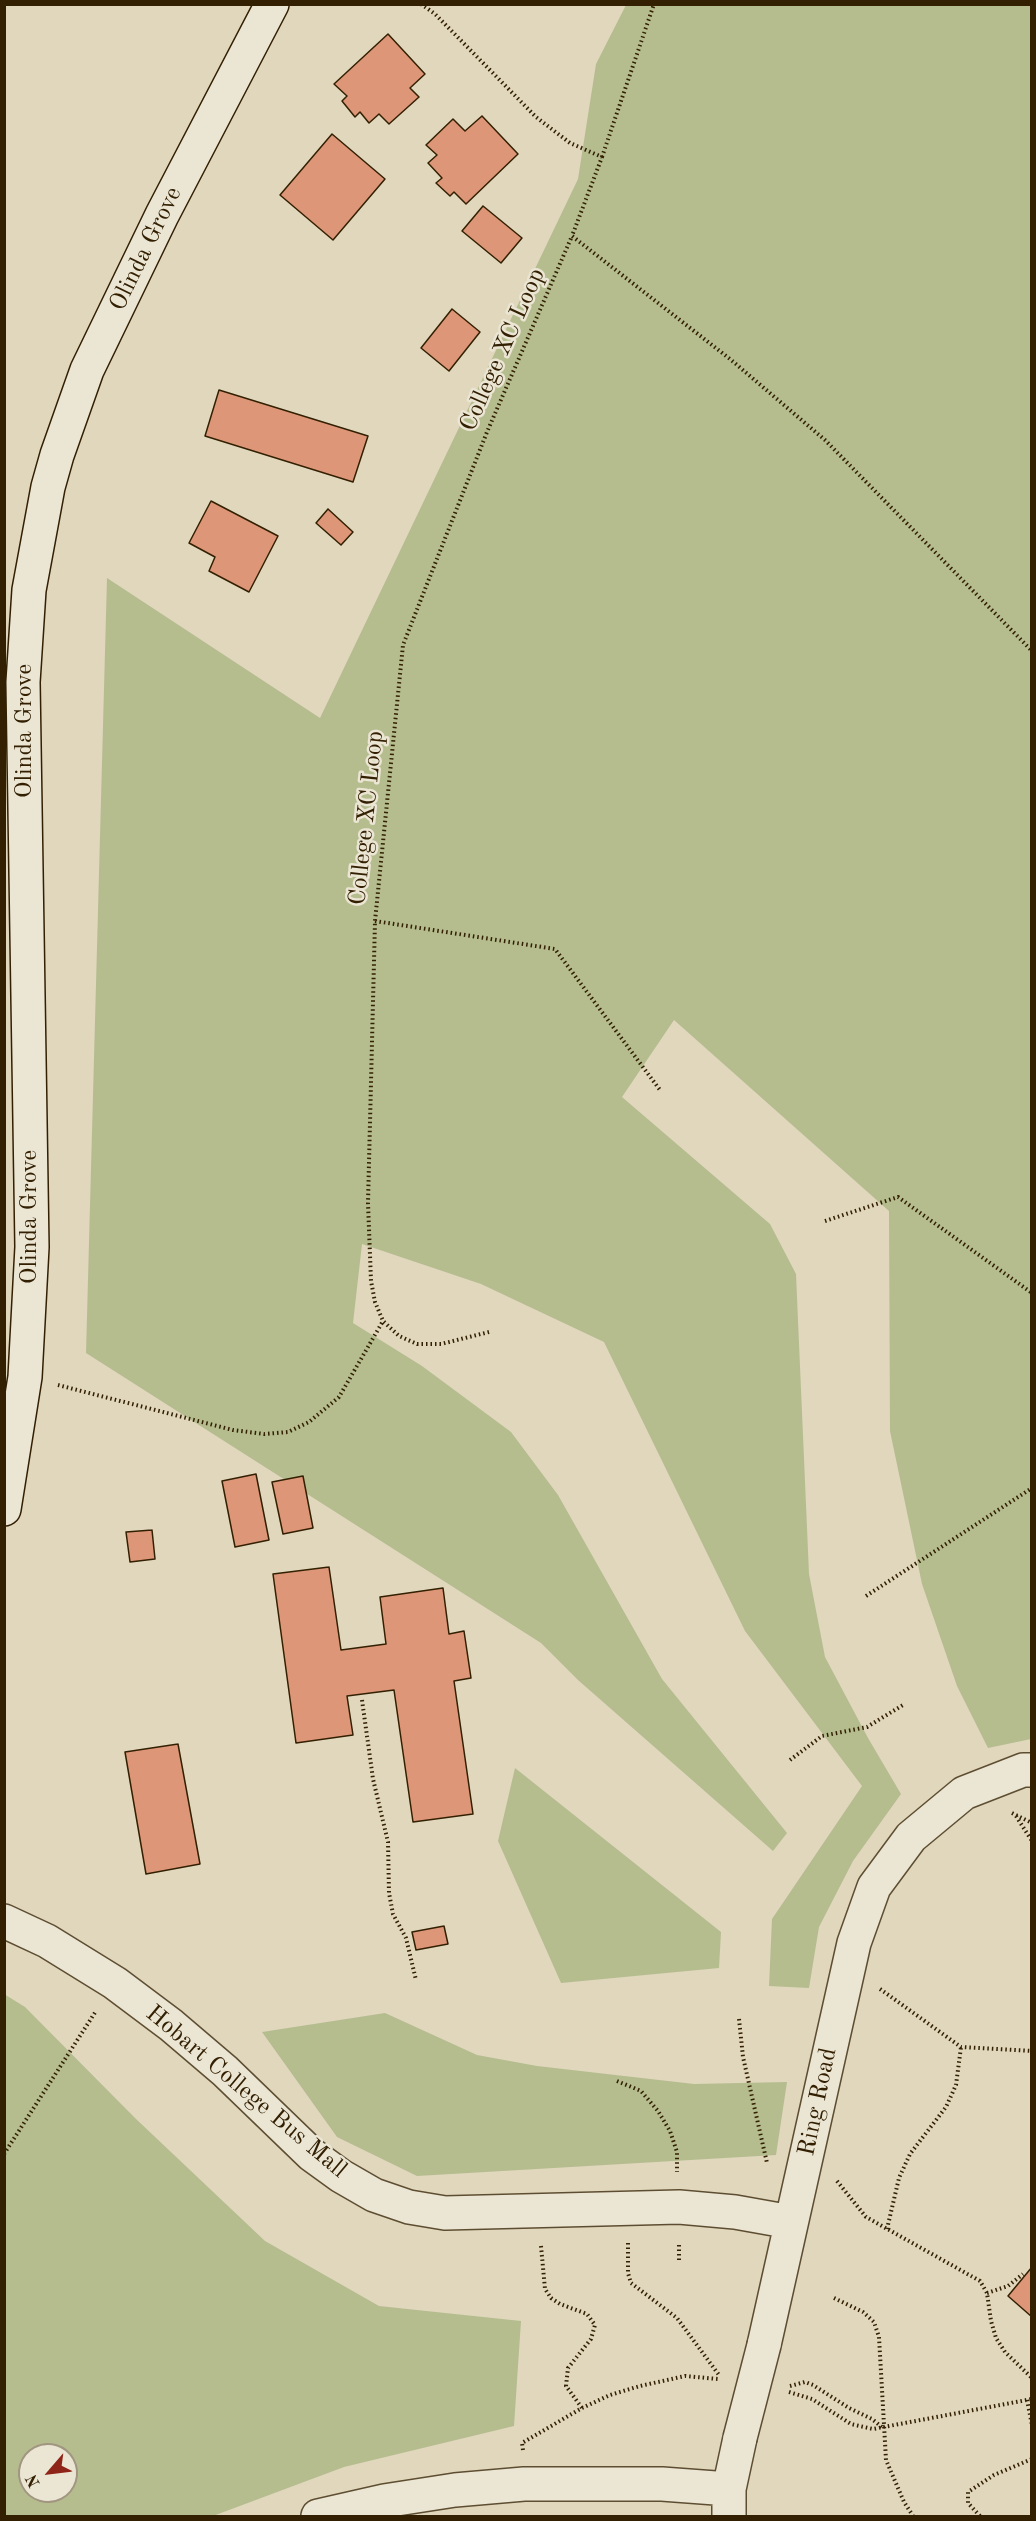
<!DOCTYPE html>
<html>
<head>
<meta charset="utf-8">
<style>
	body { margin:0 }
	#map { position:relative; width:1036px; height:2521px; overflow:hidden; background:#e0d7bd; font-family:"Old Standard TT",serif }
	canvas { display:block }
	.frame { position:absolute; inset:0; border:6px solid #332002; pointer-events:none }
	.north { position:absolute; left:18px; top:2443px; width:60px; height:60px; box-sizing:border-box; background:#ebe5d4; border:2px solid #a19680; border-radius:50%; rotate:242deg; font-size:16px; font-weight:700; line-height:24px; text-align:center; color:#332002 }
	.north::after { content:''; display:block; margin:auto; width:21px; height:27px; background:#8f2418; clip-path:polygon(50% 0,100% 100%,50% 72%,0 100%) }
</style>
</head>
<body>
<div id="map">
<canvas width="1036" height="2521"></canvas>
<div class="frame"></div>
<div class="north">N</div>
</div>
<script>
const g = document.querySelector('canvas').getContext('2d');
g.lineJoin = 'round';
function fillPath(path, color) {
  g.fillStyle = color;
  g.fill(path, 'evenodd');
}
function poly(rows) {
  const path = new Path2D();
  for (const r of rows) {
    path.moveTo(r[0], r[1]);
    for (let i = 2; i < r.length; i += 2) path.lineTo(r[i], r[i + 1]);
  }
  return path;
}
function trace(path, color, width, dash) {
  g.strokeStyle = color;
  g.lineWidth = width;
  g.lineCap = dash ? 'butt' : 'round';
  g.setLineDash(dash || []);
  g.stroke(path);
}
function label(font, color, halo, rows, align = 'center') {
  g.font = font + ' "Old Standard TT",serif';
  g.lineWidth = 5;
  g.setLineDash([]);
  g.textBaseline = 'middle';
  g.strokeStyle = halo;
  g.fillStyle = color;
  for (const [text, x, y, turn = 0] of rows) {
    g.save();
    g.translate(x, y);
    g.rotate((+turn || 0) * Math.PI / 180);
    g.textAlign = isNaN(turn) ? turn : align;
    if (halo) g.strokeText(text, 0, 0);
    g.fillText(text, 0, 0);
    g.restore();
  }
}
const green = poly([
	[626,5,1031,5,1031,1739,988,1748,957,1686,922,1584,890,1431,889,1211,674,1020,622,1097,770,1224,796,1274,809,1574,825,1657,868,1738,901,1794,853,1861,819,1927,809,1988,769,1986,772,1919,862,1786,745,1631,604,1342,481,1284,362,1244,353,1323,422,1366,511,1432,558,1495,662,1679,787,1833,773,1851,578,1680,541,1643,86,1353,107,578,320,718,578,179,596,64],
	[515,1768,721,1932,719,1968,561,1983,498,1841],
	[4,1994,25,2007,135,2118,265,2241,379,2306,521,2321,514,2426,344,2467,213,2516,5,2516],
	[30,2455,66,2455,66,2491,30,2491],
	[385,2013,477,2055,537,2066,694,2084,787,2082,776,2155,417,2176,337,2137,262,2032]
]);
const building = poly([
	[388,34,425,74,410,88,419,97,389,124,379,114,369,123,360,112,355,117,342,101,347,96,334,84,388,34],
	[482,116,518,154,466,204,454,192,450,196,436,183,442,178,428,163,437,155,426,145,453,119,465,131,482,116],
	[332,134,385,179,333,240,280,195,332,134],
	[483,206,522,238,501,263,462,231,483,206],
	[452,309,480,332,449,371,421,348,452,309],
	[219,390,368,436,353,482,205,436,219,390],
	[211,501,278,536,249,592,209,571,215,557,189,543,211,501],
	[328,509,353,532,341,545,316,523,328,509],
	[256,1474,269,1540,235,1547,222,1481,256,1474],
	[303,1476,313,1528,283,1534,272,1482,303,1476],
	[152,1530,155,1559,130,1562,126,1532,152,1530],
	[329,1567,341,1650,386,1644,380,1597,443,1588,449,1634,464,1631,471,1678,454,1681,473,1814,413,1822,394,1690,347,1696,353,1735,296,1743,273,1574,329,1567],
	[178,1744,200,1864,146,1874,125,1752,178,1744],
	[444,1926,448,1944,416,1950,412,1932,444,1926],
	[1032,2267,1032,2317,1008,2296,1032,2267]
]);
const path = poly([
	[421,4,435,14,536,117,570,143,602,157,572,236,730,359,825,440,1032,651],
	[602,157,654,4],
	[375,921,555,949,660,1090],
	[825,1221,898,1197,1032,1293],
	[489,1332,441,1344,417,1344,399,1336,383,1321,375,1302,371,1281,368,1203,375,921,403,645,487,432,572,236],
	[58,1385,233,1430,264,1434,288,1432,309,1422,339,1397,383,1321],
	[866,1596,1032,1488],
	[362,1700,373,1779,388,1842,389,1893,393,1914,406,1938,416,1980],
	[790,1760,822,1736,867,1727,903,1705],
	[1012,1813,1032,1823],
	[1016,1816,1032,1841],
	[880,1989,961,2047,1032,2051],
	[739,2019,743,2057,767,2163],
	[617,2081,641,2091,658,2111,670,2131,677,2152,677,2172],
	[4,2154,96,2011],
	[837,2181,866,2217,980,2281,987,2293,991,2321,996,2338,1005,2352,1032,2378],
	[887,2229,899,2178,910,2154,946,2107,956,2085,961,2047],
	[628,2243,628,2273,631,2283,677,2318,719,2375],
	[541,2246,545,2289,551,2298,560,2304,587,2314,595,2325,591,2339,568,2368,566,2386,582,2408],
	[679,2260,679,2242],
	[987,2293,1008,2286,1023,2274],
	[834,2298,863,2312,874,2322,879,2337,886,2460,904,2502,913,2516],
	[790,2386,805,2382,813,2385,849,2408,872,2419,883,2428],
	[789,2392,812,2399,851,2424,873,2429,1032,2399],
	[1027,2400,1032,2425],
	[523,2450,522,2443,582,2408,610,2395,640,2386,685,2376,718,2379],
	[980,2516,968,2503,968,2492,994,2475,1032,2459]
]);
const minor = poly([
	[4,1921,47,1941,115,1983,171,2025,225,2071,312,2155,341,2176,374,2195,409,2207,445,2213,679,2207,735,2212,791,2222],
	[764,2345,854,1943,874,1887,911,1837,964,1793,1023,1770,1032,1770],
	[318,2516,384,2501,455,2490,524,2484,662,2484,729,2489],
	[729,2516,729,2489,740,2438]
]);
const secondary = poly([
	[4,1509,25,1377,32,1247,23,682,29,590,48,487,57,455,87,370,162,215,272,4]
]);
const minorBridge = poly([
	[740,2438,764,2345]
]);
const streetNames = [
	["Olinda Grove",146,249,-64],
	["College XC Loop",503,350,-66],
	["Olinda Grove",25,731,-90],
	["College XC Loop",367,818,-84],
	["Olinda Grove",30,1217,-90],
	["Hobart College Bus Mall",246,2092,40],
	["Ring Road",818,2102,-78]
];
fillPath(green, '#b5bd8f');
fillPath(building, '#dd9677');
trace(building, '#332002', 1.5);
trace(minor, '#5e4e31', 36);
trace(secondary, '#332002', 36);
trace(path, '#332002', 4, [1.5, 3]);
trace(minor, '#ebe5d4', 33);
trace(secondary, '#ebe5d4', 33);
trace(minorBridge, '#5e4e31', 36, []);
trace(minorBridge, '#ebe5d4', 33);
label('24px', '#332002', '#ebe5d4', streetNames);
</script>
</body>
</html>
